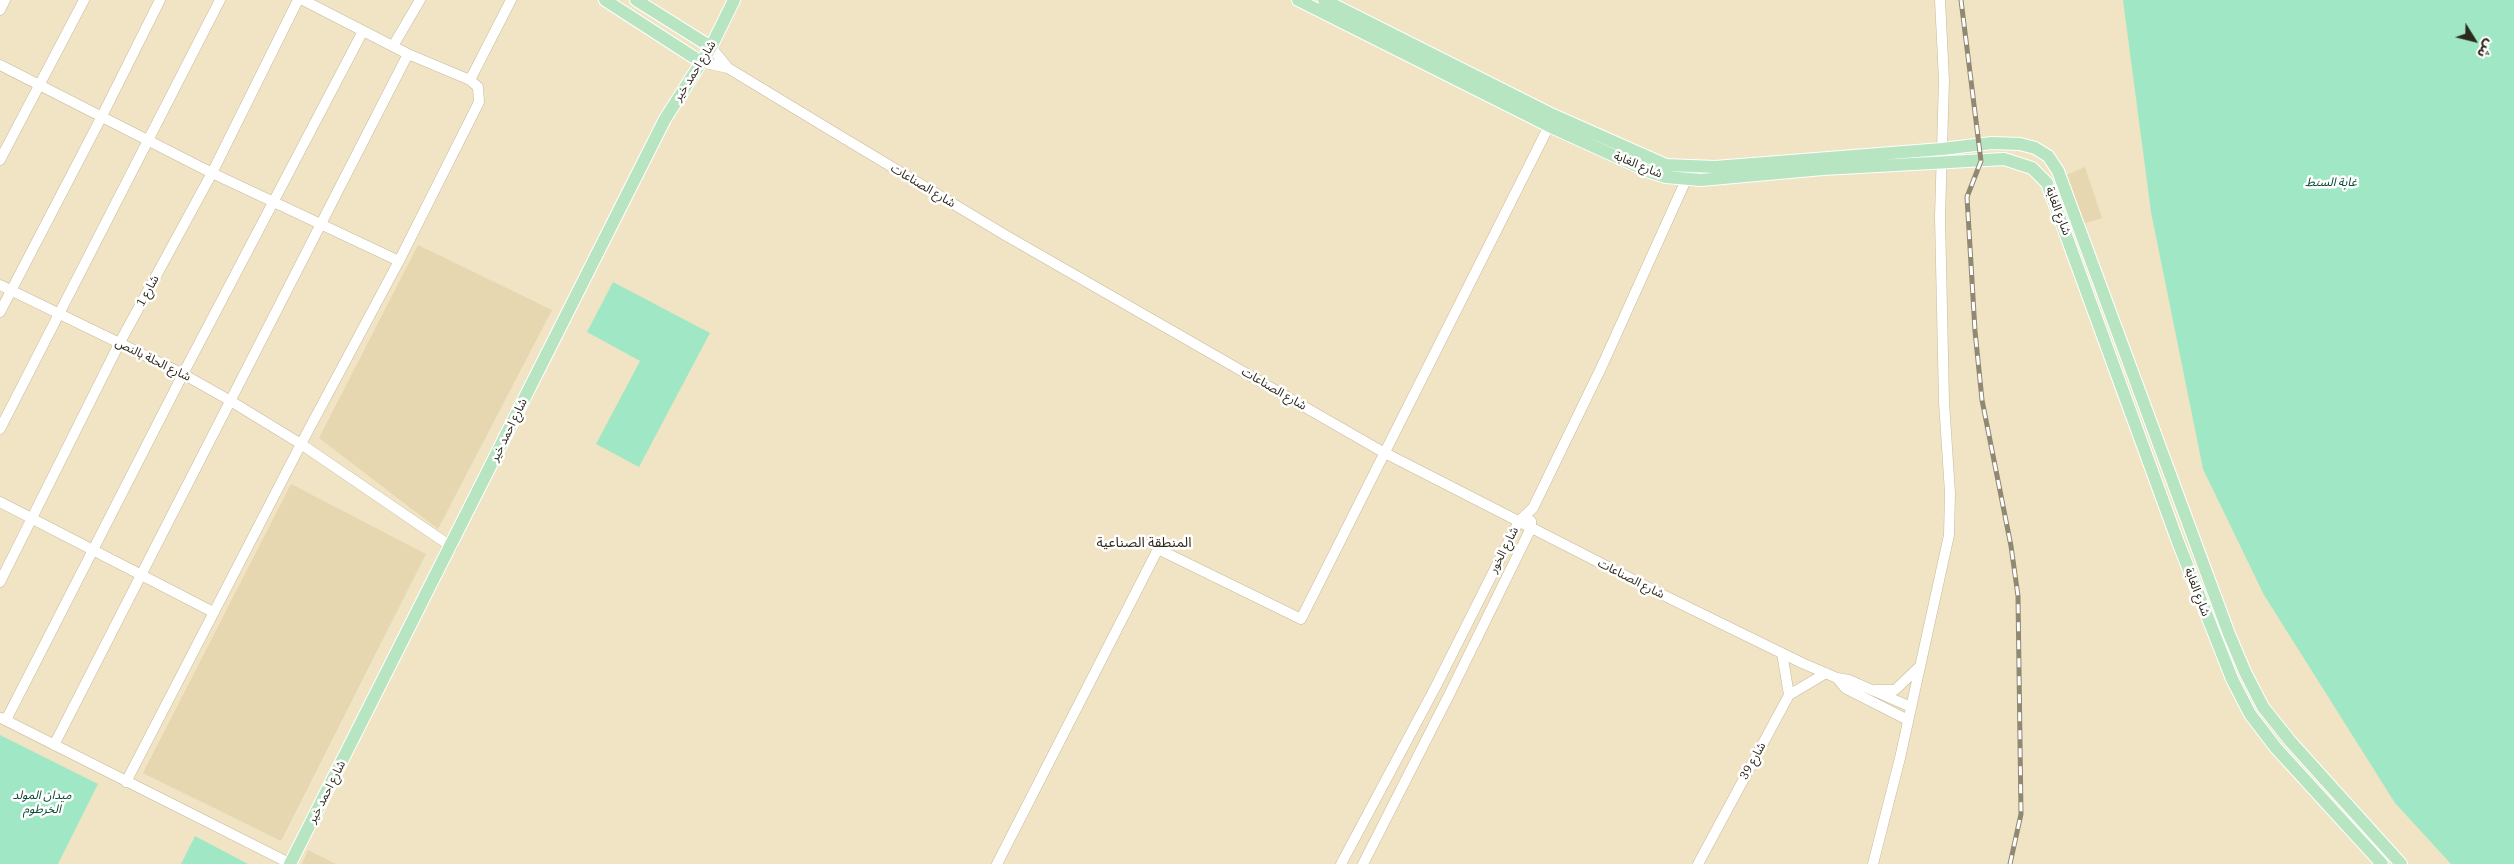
<!DOCTYPE html>
<html>
<head>
<meta charset="utf-8">
<style>
	body { margin:0 }
	#map { position:relative; width:2514px; height:864px; overflow:hidden; background:#f0e4c4; font-family:"IBM Plex Serif","Noto Sans Arabic",serif }
	canvas { display:block }
	.north { position:absolute; left:2449px; top:15px; width:50px; height:50px; -webkit-text-stroke:4px #fff; paint-order:stroke; rotate:126deg; font-size:14px; font-weight:700; line-height:20px; text-align:center; color:#2d281c }
	.north::after { content:''; display:block; margin:auto; width:18px; height:22px; background:#2d281c; clip-path:polygon(50% 0,100% 100%,50% 72%,0 100%) }
</style>
</head>
<body>
<div id="map">
<canvas width="2514" height="864"></canvas>
<div class="north">ش</div>
</div>
<script>
const g = document.querySelector('canvas').getContext('2d');
g.lineJoin = 'round';
function fillPath(path, color) {
  g.fillStyle = color;
  g.fill(path, 'evenodd');
}
function poly(rows) {
  const path = new Path2D();
  for (const r of rows) {
    path.moveTo(r[0], r[1]);
    for (let i = 2; i < r.length; i += 2) path.lineTo(r[i], r[i + 1]);
  }
  return path;
}
function trace(path, color, width, dash) {
  g.strokeStyle = color;
  g.lineWidth = width;
  g.lineCap = dash ? 'butt' : 'round';
  g.setLineDash(dash || []);
  g.stroke(path);
}
function label(font, color, halo, rows, align = 'center') {
  g.font = font + ' "IBM Plex Serif","Noto Sans Arabic",serif';
  g.lineWidth = 5;
  g.setLineDash([]);
  g.textBaseline = 'middle';
  g.strokeStyle = halo;
  g.fillStyle = color;
  for (const [text, x, y, turn = 0] of rows) {
    g.save();
    g.translate(x, y);
    g.rotate((+turn || 0) * Math.PI / 180);
    g.textAlign = isNaN(turn) ? turn : align;
    if (halo) g.strokeText(text, 0, 0);
    g.fillText(text, 0, 0);
    g.restore();
  }
}
const built = poly([
	[2085,167,2102,218,2080,225,2064,176],
	[418,245,552,310,438,529,319,438],
	[291,484,426,554,281,841,143,773],
	[308,850,336,864,302,864]
]);
const green = poly([
	[2123,0,2514,0,2514,864,2451,864,2395,803,2264,595,2203,469,2151,212],
	[613,282,710,333,639,467,596,444,640,361,587,332],
	[0,735,98,784,58,864,0,864],
	[195,836,248,864,181,864]
]);
const minor = poly([
	[303,0,408,54,470,80],
	[0,10,5,0],
	[393,46,420,0],
	[711,47,728,68,832,131,1005,235,1383,452,1663,595,1802,663,1837,678,1849,680,1911,707],
	[701,62,728,68],
	[0,65,212,173,399,261],
	[0,160,84,0],
	[0,285,183,374,229,400,301,444,452,547],
	[0,312,102,116,160,0],
	[0,429,220,0],
	[0,502,213,612],
	[0,582,119,344,212,173,298,0],
	[1782,653,1789,695],
	[1837,678,1845,688,1908,720],
	[1876,690,1895,690,1918,668],
	[1,718,291,864],
	[6,720,183,374,363,31],
	[54,745,408,54],
	[126,782,301,444,399,261,479,102,478,87,470,80,511,0],
	[997,864,1158,549,1301,619,1549,126],
	[1341,864,1436,686,1519,521,1533,508,1602,366,1686,180],
	[1363,864,1450,693,1531,528,1531,521],
	[1698,864,1789,695,1826,673],
	[1873,864,1900,758,1949,535,1950,493,1944,402,1940,217,1944,80,1940,0]
]);
const major = poly([
	[605,0,701,62],
	[636,0,711,47],
	[1298,0,1549,126,1650,172,1666,177,1701,180,1823,169,2004,159,2032,168,2047,183,2178,542,2232,679,2250,714,2276,748,2382,864],
	[1324,0,1553,115,1666,165,1715,167,1942,149,1992,143,2020,144,2035,148,2048,156,2058,171,2229,634,2245,672,2263,707,2290,741,2401,864],
	[290,864,665,119,711,47,734,0]
]);
const rail = poly([
	[1961,0,1981,161,1967,197,1975,331,1982,400,2011,546,2018,596,2021,814,2010,864]
]);
const streetNames = [
	["شارع احمد خير",695,71,-58],
	["شارع الغابة",1638,165,22],
	["شارع الصناعات",923,186,31],
	["شارع الغابة",2058,211,69],
	["شارع 1",148,291,-61],
	["شارع الحلة بالنص",153,360,26],
	["شارع الصناعات",1274,389,30],
	["شارع احمد خير",509,430,-64],
	["شارع الخور",1504,550,-63],
	["شارع الصناعات",1631,579,27],
	["شارع الغابة",2197,592,69],
	["شارع 39",1753,761,-61],
	["شارع احمد خير",327,792,-63]
];
const parkNames = [
	["غابة السنط",2331,183],
	["ميدان المولد",42,796],
	["الخرطوم",42,810]
];
const neighbourhoodNames = [
	["المنطقة الصناعية",1144,543]
];
fillPath(built, '#e6d7b0');
fillPath(green, '#a0e8c5');
trace(minor, '#c6ba9b', 11);
trace(major, '#fff', 14);
trace(minor, '#fff', 10);
trace(major, '#b7e5c1', 12);
trace(rail, '#908872', 5);
trace(rail, '#fff', 3, [9]);
label('12px', '#2d281c', '#fff', streetNames);
label('italic 12px', '#0a4b34', '#fff', parkNames);
label('14px', '#2d281c', '#fff', neighbourhoodNames);
</script>
</body>
</html>
